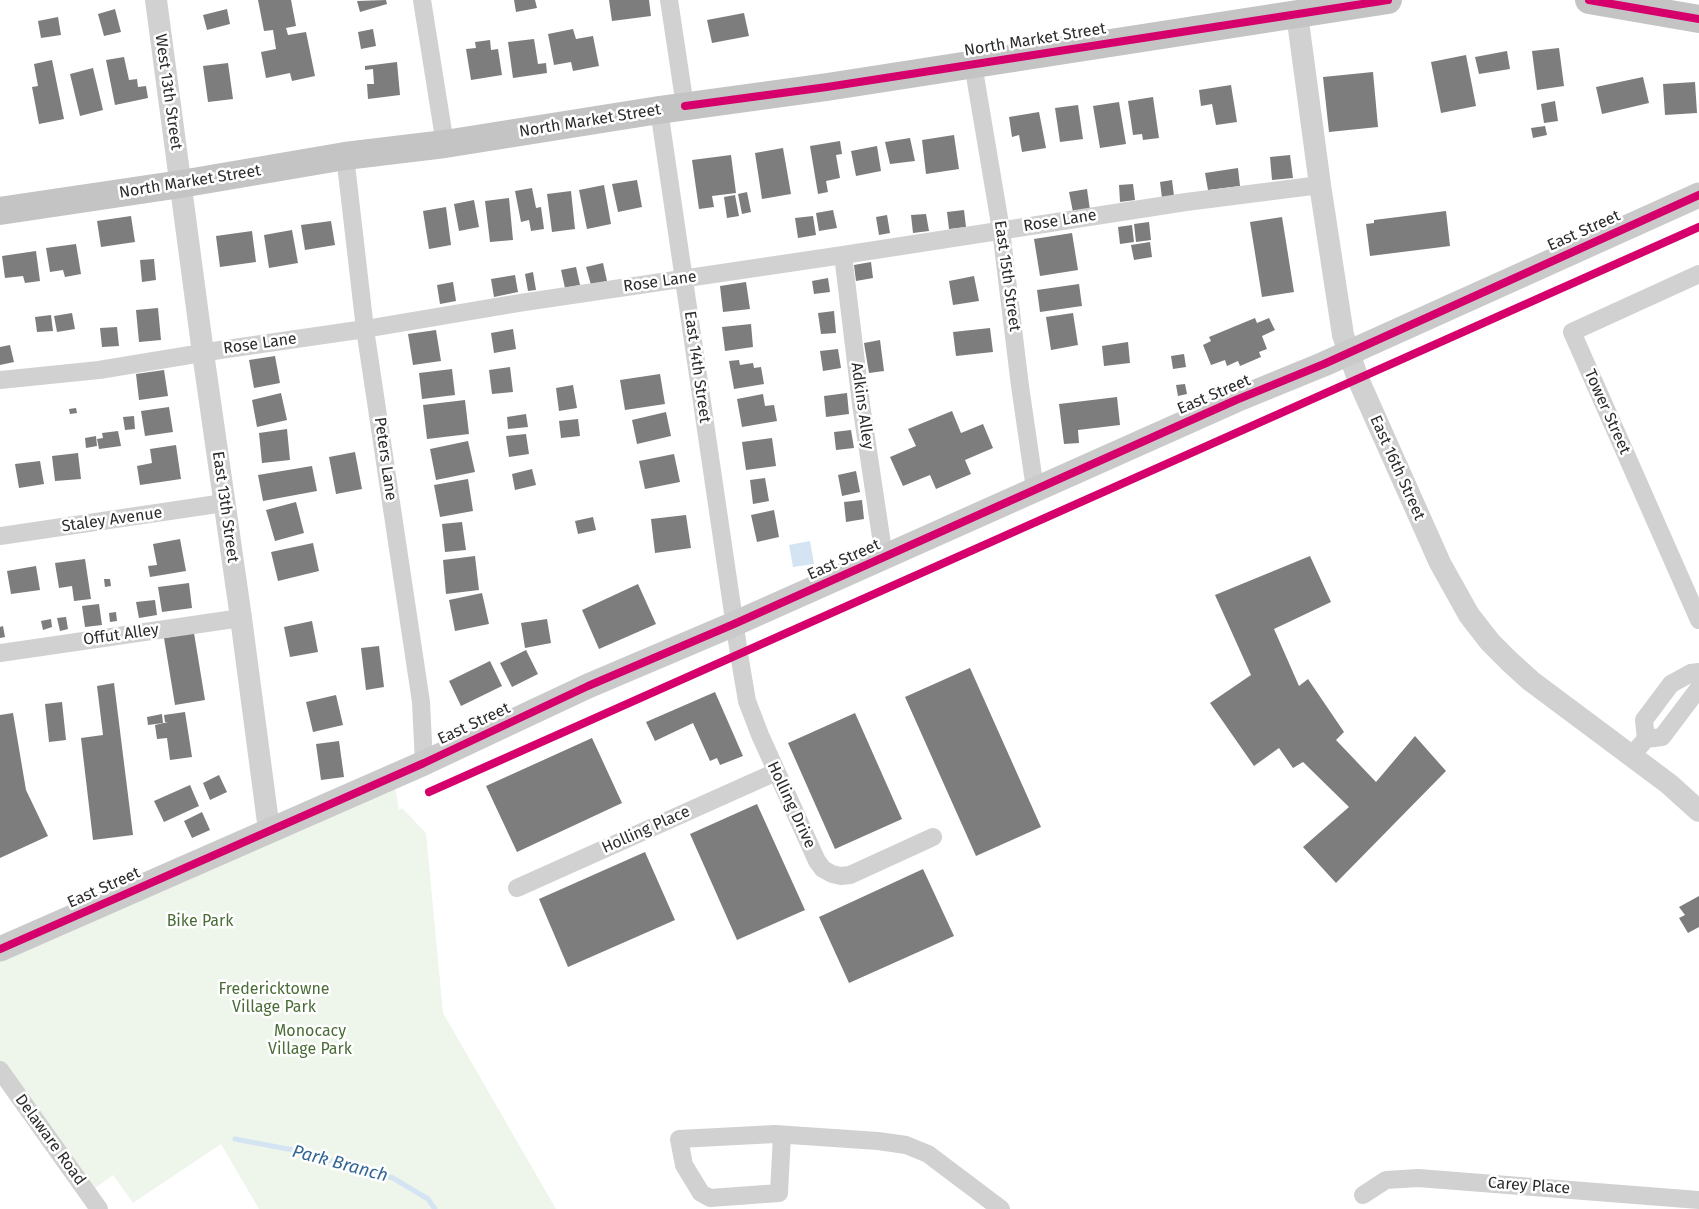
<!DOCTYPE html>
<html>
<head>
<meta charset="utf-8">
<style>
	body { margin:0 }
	canvas { display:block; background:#fff }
</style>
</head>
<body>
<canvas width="1699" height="1209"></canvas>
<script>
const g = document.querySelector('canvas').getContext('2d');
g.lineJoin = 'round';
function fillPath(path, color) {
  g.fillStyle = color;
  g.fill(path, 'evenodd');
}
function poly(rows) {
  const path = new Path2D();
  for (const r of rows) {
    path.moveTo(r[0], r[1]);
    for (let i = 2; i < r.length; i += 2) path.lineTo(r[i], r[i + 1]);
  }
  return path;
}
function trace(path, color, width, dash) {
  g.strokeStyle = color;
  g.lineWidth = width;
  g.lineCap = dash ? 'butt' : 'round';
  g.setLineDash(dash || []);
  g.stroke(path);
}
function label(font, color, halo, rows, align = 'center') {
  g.font = font + ' "Fira Sans",sans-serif';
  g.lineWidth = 5;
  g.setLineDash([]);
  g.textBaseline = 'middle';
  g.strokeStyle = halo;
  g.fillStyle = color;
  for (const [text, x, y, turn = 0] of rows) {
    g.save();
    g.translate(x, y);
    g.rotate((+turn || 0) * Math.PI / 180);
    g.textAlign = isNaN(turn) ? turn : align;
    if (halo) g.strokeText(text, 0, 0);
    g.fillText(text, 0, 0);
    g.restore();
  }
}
const green = poly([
	[393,775,399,810,402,808,426,833,443,1013,556,1209,259,1209,221,1144,133,1203,113,1175,84,1196,0,1074,0,958]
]);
const water = poly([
	[810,541,814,564,793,567,789,545]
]);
const stream = poly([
	[235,1139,293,1150,393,1178,428,1199,435,1209]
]);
const building = poly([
	[258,0,291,0,296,26,286,28,288,35,306,32,315,76,292,81,290,73,266,78,261,52,276,49,273,30,264,31],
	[386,0,387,4,360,12,357,1],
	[514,0,535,0,537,8,516,12],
	[609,0,649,0,651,16,612,21],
	[115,9,121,32,104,36,98,14],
	[227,9,230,24,207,30,203,15],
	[744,13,749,36,712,43,707,20],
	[58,17,61,35,41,38,38,21],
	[373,29,376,46,361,49,358,32],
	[573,29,576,39,593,36,599,66,573,71,571,62,554,65,548,34],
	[534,39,538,64,546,63,547,73,513,78,508,42],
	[490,40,491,50,498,49,502,75,471,80,466,49,476,48,475,42],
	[1559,48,1564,86,1537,90,1532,51],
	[1507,51,1510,69,1479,74,1475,57],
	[1466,55,1476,106,1441,113,1431,62],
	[124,57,129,80,137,79,138,87,146,86,148,98,115,105,106,60],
	[52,60,64,119,39,124,32,87,38,86,34,64],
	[397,62,400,95,368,99,367,84,374,84,373,69,365,70,365,66],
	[228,63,233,99,208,102,203,66],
	[93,68,103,110,80,116,70,74],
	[1373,72,1378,127,1329,132,1323,77],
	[1643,77,1649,103,1602,114,1596,87],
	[1695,82,1697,113,1665,115,1663,84],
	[1231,85,1237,122,1216,125,1212,104,1201,106,1199,90],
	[1153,97,1159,138,1143,140,1142,134,1133,135,1128,101],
	[1555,101,1558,121,1544,123,1541,104],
	[1119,102,1126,144,1100,148,1093,106],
	[1078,105,1083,139,1060,142,1055,108],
	[1039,112,1046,148,1022,152,1019,135,1012,137,1009,117],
	[1545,126,1547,135,1533,138,1531,128],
	[954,135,959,169,926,174,922,140],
	[910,138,915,161,890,164,885,142],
	[840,141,842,154,836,155,840,178,826,181,828,192,818,194,810,146],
	[877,146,881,171,856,176,851,151],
	[783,148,791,194,762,199,755,153],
	[731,155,736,193,712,196,714,207,699,209,692,160],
	[1290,155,1293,178,1272,180,1270,157],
	[1238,168,1240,186,1208,190,1205,173],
	[637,180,642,207,618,212,612,184],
	[1172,180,1174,196,1162,198,1160,182],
	[1133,184,1135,200,1120,202,1119,185],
	[604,185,611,224,587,229,579,190],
	[532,188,536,208,541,207,544,229,531,231,529,220,521,222,515,191],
	[1087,189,1090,210,1073,212,1069,192],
	[571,191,575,229,552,232,547,194],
	[747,192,751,212,742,214,738,194],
	[735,195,739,216,727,218,724,197],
	[509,198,513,240,490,242,485,201],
	[474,200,479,227,459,231,454,204],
	[446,207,451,245,429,249,423,211],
	[833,210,837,228,819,231,816,213],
	[964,210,966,227,949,229,947,212],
	[1446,211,1450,246,1370,256,1366,224,1374,223,1374,220],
	[926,214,929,231,913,233,911,215],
	[887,215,890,233,879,235,876,217],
	[131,216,135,242,101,247,97,221],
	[813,216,816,235,798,238,795,218],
	[1282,217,1294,292,1262,297,1250,222],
	[331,221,335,245,305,250,301,225],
	[1149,222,1151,240,1136,242,1134,224],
	[1132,225,1134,242,1120,244,1118,227],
	[292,230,298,263,269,268,264,235],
	[252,231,256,262,220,267,216,236],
	[1072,233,1078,270,1040,276,1034,239],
	[1150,242,1152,257,1134,260,1131,245],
	[76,244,81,274,65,277,63,270,50,272,46,248],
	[36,251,40,281,25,283,23,276,5,278,2,256],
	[154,259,156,280,142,282,140,260],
	[871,262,873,278,856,281,854,265],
	[603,263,607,281,591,285,586,267],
	[576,267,580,285,565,288,561,270],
	[533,272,536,290,528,291,525,274],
	[515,275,518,292,494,297,491,279],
	[974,276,979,301,953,305,949,281],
	[828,278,830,292,814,294,812,281],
	[453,282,456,301,440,304,437,285],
	[746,282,750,309,723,312,720,286],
	[1079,284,1082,306,1040,312,1037,290],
	[158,308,161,340,139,342,136,310],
	[834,311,836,333,821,334,818,313],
	[72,313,75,329,57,332,54,316],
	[1073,313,1078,345,1051,350,1046,317],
	[51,315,53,331,37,332,35,317],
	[1255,318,1257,323,1269,318,1275,330,1262,336,1267,349,1259,352,1261,357,1240,366,1238,361,1227,366,1225,360,1211,365,1203,345,1211,341,1209,337],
	[751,324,753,347,725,351,722,327],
	[117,327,119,346,102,347,100,328],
	[990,328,993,352,956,356,953,332],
	[513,329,516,349,494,353,491,333],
	[436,330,441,361,413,365,408,334],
	[880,340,884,371,869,373,864,343],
	[1128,342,1130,363,1104,366,1102,346],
	[10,345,14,362,0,365,0,347],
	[838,349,841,368,823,371,820,351],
	[1184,354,1186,367,1173,369,1171,356],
	[275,356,280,383,254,388,249,360],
	[739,360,740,365,753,363,754,368,761,367,764,384,734,389,729,361],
	[510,367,513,392,492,394,489,370],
	[452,369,455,395,422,399,419,373],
	[164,370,168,396,139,400,136,374],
	[660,374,665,404,625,410,620,380],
	[1185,384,1187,394,1178,396,1176,385],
	[573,385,577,408,559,411,556,388],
	[281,393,287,420,257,427,252,400],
	[847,393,849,414,826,417,824,396],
	[763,394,765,406,774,405,777,421,742,427,737,399],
	[1117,397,1120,425,1078,430,1079,443,1064,444,1059,404],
	[465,400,469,434,427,439,423,405],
	[169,407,173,432,145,436,141,411],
	[76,408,77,413,70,414,69,409],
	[952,411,961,433,983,424,993,448,965,460,971,474,936,489,930,475,903,486,890,457,916,446,908,429],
	[666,412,671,436,637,444,632,420],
	[526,414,528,427,508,429,507,417],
	[134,416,135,429,125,430,123,417],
	[578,419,580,436,561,438,559,421],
	[287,429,290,460,262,463,259,433],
	[851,430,854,448,836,450,834,432],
	[118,431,121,446,99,449,97,439,103,438,102,433],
	[526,434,529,454,509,457,506,436],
	[96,436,97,446,86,448,85,438],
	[772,438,776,466,746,470,742,442],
	[468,441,475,472,436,480,430,449],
	[176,445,181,479,140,485,137,466,152,463,150,449],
	[355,452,362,489,336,494,329,457],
	[78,453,81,479,55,481,52,456],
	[674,454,680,482,645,489,639,461],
	[40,461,44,484,19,488,15,464],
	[312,466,317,491,263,501,258,475],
	[532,469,536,485,515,490,512,474],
	[856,471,860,492,842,496,838,475],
	[765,478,769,501,753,504,750,480],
	[468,479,473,511,440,517,434,485],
	[862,500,864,519,846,522,844,502],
	[296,502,304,533,275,541,266,510],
	[774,510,779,537,757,542,751,515],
	[686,515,691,548,655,553,651,519],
	[593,517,596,530,578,534,575,521],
	[462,522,466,550,445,552,442,524],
	[180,539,186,571,150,577,148,566,157,565,153,544],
	[313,543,319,571,278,581,271,552],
	[475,556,479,590,446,594,443,560],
	[1310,556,1331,602,1274,629,1299,686,1308,679,1344,732,1336,740,1376,782,1415,736,1446,771,1336,883,1303,847,1349,807,1303,762,1293,768,1279,748,1254,766,1210,703,1251,675,1215,595],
	[85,559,91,599,74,601,72,586,59,588,55,563],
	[36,566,40,590,11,594,7,571],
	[104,579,110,579,111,586,105,587],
	[189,583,192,608,162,612,158,587],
	[638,584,656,624,599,649,582,610],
	[482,593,489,624,455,631,449,600],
	[155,600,157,615,139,618,136,602],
	[99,604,102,625,85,627,82,606],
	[116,612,117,621,110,622,109,613],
	[66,617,68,629,60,631,57,618],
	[51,619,52,627,43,630,41,621],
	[547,619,551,643,525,648,521,623],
	[312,621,318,652,290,657,284,627],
	[3,626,5,637,0,638,0,627],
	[194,633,205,700,175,705,164,638],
	[379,646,384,687,366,690,361,648],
	[526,650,538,674,512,687,500,663],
	[490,661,502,686,461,706,449,681],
	[970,668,1041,827,976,856,905,697],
	[114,683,133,835,93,840,81,738,103,735,97,686],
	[715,692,743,756,720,765,717,758,710,761,693,723,655,741,646,722],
	[336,695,343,725,313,732,306,702],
	[62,702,66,740,49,742,45,704],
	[185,712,192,757,170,760,167,738,157,739,155,725,168,722,165,722,164,715],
	[13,713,26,790,48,836,0,858,0,715],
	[855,713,902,819,835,849,788,743],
	[162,714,163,723,148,725,147,717],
	[592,738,622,803,517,852,486,786],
	[339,741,344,777,321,780,316,744],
	[219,775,227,792,210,800,203,783],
	[190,785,199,806,164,822,154,801],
	[757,804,805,910,737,940,690,834],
	[202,812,210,830,192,838,184,821],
	[645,852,675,920,568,967,539,899],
	[923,869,954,936,849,983,819,917],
	[1699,896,1699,927,1688,933,1679,918,1685,915,1679,907]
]);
const minor = poly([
	[422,0,445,144],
	[669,0,685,106],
	[973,64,1001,230,1020,386,1035,489],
	[659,110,739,654,747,701,760,735,817,861,823,869,832,874,841,876,850,875,933,837],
	[345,156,365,329,421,702,424,763],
	[843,255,861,404,884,557],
	[1699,274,1572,332,1699,620],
	[0,380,99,370,220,350,365,329,519,303,843,255,1186,202,1320,185],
	[0,536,224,503],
	[0,653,241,618],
	[1646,739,1644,720,1671,684,1691,673,1699,672],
	[1631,756,1646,739,1662,737,1699,688],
	[517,888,776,772],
	[0,1070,99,1209],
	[782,1135,779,1193,710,1198,701,1193,684,1165,679,1139,775,1134,878,1141,906,1145,928,1154,1001,1209],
	[1363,1195,1386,1180,1418,1178,1699,1200]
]);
const tertiary = poly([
	[156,0,203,353,241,618,269,830],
	[1297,14,1320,185,1343,335,1358,379,1440,563,1469,615,1490,642,1510,662,1531,681,1669,784,1699,811]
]);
const secondary = poly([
	[0,949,424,763,588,686,734,624,1236,400,1324,364,1699,195]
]);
const primary = poly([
	[1589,0,1699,19],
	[0,211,181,184,345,156,445,144,659,110,827,87,1388,0]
]);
const cycleway = poly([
	[1589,0,1699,19],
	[685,106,827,87,1388,0],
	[429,792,1699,227],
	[0,949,424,763,588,686,734,624,1236,400,1324,364,1699,195]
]);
const streetNames = [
	["North Market Street",1035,40,-9],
	["West 13th Street",168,92,82],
	["North Market Street",590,121,-9],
	["North Market Street",190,182,-9],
	["Rose Lane",1060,221,-9],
	["East Street",1584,231,-24],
	["East 15th Street",1007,276,82],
	["Rose Lane",660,282,-8],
	["Rose Lane",260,344,-8],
	["East 14th Street",697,367,82],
	["East Street",1214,395,-23],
	["Adkins Alley",862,406,82],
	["Tower Street",1607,412,66],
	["Peters Lane",385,459,82],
	["East 16th Street",1397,468,66],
	["East 13th Street",225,507,82],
	["Staley Avenue",112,520,-8],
	["East Street",844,560,-24],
	["Offut Alley",121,635,-8],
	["East Street",474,724,-25],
	["Holling Drive",791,805,65],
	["Holling Place",646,830,-24],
	["East Street",104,888,-24],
	["Delaware Road",50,1140,54],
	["Carey Place",1529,1186,4]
];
const parkNames = [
	["Bike Park",200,922],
	["Fredericktowne",274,990],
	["Village Park",274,1008],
	["Monocacy",310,1032],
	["Village Park",310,1050]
];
const waterNames = [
	["Park Branch",340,1164,15]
];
fillPath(green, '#eef5ea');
fillPath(water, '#d4e4f3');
trace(stream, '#d4e4f3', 5);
fillPath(building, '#7d7d7d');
trace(minor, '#d1d1d1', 18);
trace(tertiary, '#d1d1d1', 22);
trace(secondary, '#cacaca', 25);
trace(primary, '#c4c4c4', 28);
trace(cycleway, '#d6006c', 8);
label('16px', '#2c2c2c', '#fff', streetNames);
label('16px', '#4a6c36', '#fff', parkNames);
label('italic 18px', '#346795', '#fff', waterNames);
</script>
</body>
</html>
